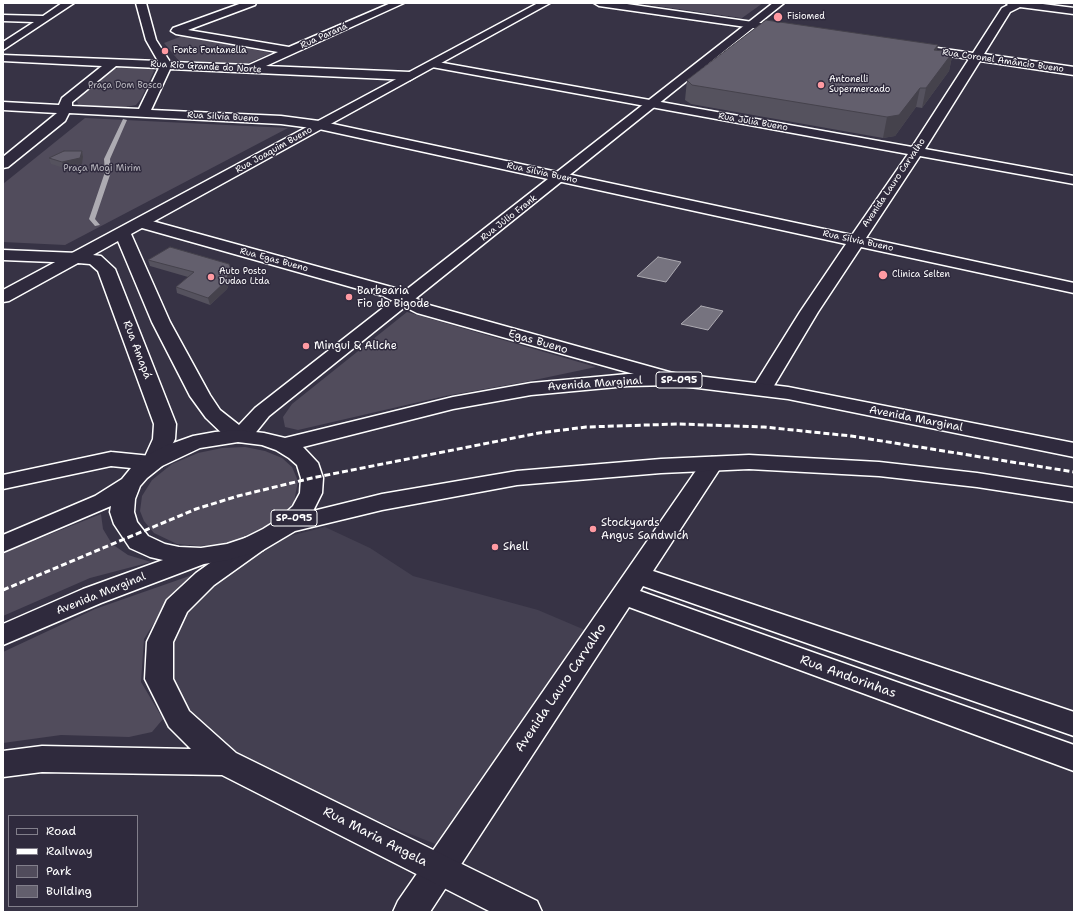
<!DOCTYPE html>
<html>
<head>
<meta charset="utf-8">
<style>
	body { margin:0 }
	#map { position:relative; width:1077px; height:915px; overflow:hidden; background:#373345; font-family:"Shantell Sans",sans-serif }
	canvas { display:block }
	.frame { position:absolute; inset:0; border:4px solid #fff; pointer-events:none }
	.legend { position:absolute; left:8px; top:815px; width:130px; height:92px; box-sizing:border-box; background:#2f2a3d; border:1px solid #827f8b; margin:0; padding:5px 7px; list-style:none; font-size:12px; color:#fff }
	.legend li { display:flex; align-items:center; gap:8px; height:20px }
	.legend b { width:20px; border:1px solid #827f8b }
</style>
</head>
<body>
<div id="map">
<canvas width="1077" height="915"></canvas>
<div class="frame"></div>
<ul class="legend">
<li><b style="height:5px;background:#2f2a3d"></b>Road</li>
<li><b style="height:5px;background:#fff"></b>Railway</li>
<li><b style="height:11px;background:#514c5c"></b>Park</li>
<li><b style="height:11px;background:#635f6d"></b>Building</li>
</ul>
</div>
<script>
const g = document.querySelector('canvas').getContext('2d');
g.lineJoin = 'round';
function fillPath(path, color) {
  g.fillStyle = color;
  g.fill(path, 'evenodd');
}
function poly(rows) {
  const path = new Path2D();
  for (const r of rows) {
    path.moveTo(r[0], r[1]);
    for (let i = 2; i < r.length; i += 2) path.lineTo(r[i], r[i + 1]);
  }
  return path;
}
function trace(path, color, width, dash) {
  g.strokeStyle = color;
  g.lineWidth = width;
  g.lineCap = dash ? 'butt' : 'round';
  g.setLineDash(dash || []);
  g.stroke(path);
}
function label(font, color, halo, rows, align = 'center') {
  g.font = font + ' "Shantell Sans",sans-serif';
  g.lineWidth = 3;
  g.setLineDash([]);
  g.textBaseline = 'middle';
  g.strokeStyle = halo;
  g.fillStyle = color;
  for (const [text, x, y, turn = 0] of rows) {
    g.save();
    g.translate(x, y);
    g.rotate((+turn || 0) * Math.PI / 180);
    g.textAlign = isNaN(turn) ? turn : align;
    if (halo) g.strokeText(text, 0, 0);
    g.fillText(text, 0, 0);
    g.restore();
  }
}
const built = poly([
	[325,527,370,548,413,576,538,610,585,630,438,845,226,761,182,715,163,644,182,607,254,545]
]);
const green = poly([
	[636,3,763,3,742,18],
	[182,36,272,53,246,64,179,61,164,43],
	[136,66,150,67,154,71,141,99,136,105,126,107,83,108,78,104,76,98,109,71,121,67],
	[85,118,288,128,65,245,3,242,3,184],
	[407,312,596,367,525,382,445,396,298,430,285,427,283,417,292,404],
	[245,447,265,451,282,458,292,467,298,481,294,502,281,518,260,532,230,543,199,546,177,544,154,533,144,521,140,511,142,496,152,480,172,464,198,453,222,448],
	[101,514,103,529,112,544,128,555,151,562,90,578,3,616,3,553],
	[198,573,166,604,144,639,141,682,163,719,152,732,129,737,61,735,3,743,3,652,95,609]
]);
const water = poly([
	[658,257,681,262,666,282,637,276,658,257],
	[701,306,723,311,708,330,681,324,701,306]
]);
const stream = poly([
	[123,119,127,120,110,159,111,172,95,219,100,225,95,226,89,219,105,172,104,159,123,119]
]);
const street = poly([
	[62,3,74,3,3,50,3,42,34,22,3,21,3,15,43,16,62,3],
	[136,3,146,3,156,40,170,62,249,65,278,52,176,34,171,31,173,28,242,3,256,3,255,5,188,30,289,47,391,3,404,3,266,66,410,72,416,76,410,80,170,69,151,110,281,116,319,121,852,235,908,154,432,67,426,64,432,61,912,147,969,59,919,51,917,49,919,47,923,46,973,53,1002,8,1008,5,1006,3,1035,3,1074,8,1074,14,1020,7,1010,12,984,54,1074,67,1074,75,980,61,925,149,1074,176,1074,184,920,156,866,238,1074,283,1074,293,861,247,818,312,772,389,769,393,762,395,755,393,752,389,800,312,846,244,319,129,281,124,69,113,65,121,8,167,3,168,3,157,57,113,3,110,3,102,59,105,62,98,102,66,3,61,3,55,158,61,146,40,136,3],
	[116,66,159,68,139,109,72,106,72,102,116,66],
	[594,3,620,3,788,27,793,30,788,33,599,6,594,3],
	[141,218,395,288,429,305,680,375,683,379,680,383,673,385,417,313,383,296,135,226,133,223,135,220,141,218],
	[3,250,78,253,84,254,86,258,84,262,78,263,3,260,3,250],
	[111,452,151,456,159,458,162,463,159,468,151,470,111,466,3,489,3,475,111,452],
	[712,457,720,459,723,464,653,571,1074,712,1074,736,643,586,640,591,1074,745,1074,771,629,607,430,912,393,912,398,901,704,459,712,457]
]);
const secondary = poly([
	[538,3,550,3,131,234,170,322,210,395,220,410,239,425,255,408,773,3,784,3,269,416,249,441,241,442,230,441,206,418,190,396,152,322,118,241,93,255,101,256,115,269,176,424,175,439,162,466,154,468,146,466,143,461,153,439,154,424,98,271,90,264,78,263,9,301,3,302,3,290,538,3],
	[254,536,263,538,266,544,263,550,214,585,187,612,173,642,173,679,189,711,236,753,537,901,542,912,491,912,222,775,42,772,3,777,3,751,42,746,191,749,169,727,145,679,147,642,167,600,196,573,245,538,254,536]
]);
const primary = poly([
	[673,373,788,387,1074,443,1074,457,788,399,673,385,628,386,531,395,453,409,303,447,318,463,323,478,322,493,313,511,382,494,517,471,661,459,749,455,879,462,977,473,1074,488,1074,502,977,487,879,476,749,469,661,473,517,485,382,510,295,531,263,550,228,560,204,564,101,603,3,645,3,624,83,589,163,560,150,557,130,548,114,524,110,512,111,506,3,552,3,535,95,496,122,479,131,468,146,456,165,446,193,436,215,432,238,430,264,433,285,438,453,397,531,383,628,374,673,373],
	[238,442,262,445,276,450,289,458,297,465,301,478,300,493,293,506,279,519,263,529,245,538,227,544,201,548,179,547,165,544,148,536,137,522,134,512,135,499,140,486,147,478,162,466,200,448,238,442]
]);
const rail = poly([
	[3,590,196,509,238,496,312,478,539,433,586,427,678,424,764,427,851,436,1074,472]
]);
const wall = poly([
	[938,45,937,50,953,52,949,71,922,108,916,107,895,136,883,138,691,104,685,100,687,80],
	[82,151,83,157,82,164,64,168,51,164,49,158],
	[148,260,231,269,232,276,227,289,210,305,177,293,176,287,188,277,150,266]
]);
const shadedWall = poly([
	[938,45,934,63,934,50],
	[953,52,949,71,922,108,926,88],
	[920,88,916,107,895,136,883,138,887,117],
	[82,151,83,157,82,164,64,168,62,162],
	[231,269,232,276,227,289,210,305,208,298]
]);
const building = poly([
	[766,20,938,45,934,50,953,52,926,88,920,88,899,115,887,117,692,85,687,80,766,20],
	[64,151,82,151,80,158,62,162,49,158,64,151],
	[170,247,229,264,231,269,225,282,208,298,176,287,194,272,148,260,170,247]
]);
const markers = [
	[778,17,5,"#ff9aa2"],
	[165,51,4,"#ff9aa2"],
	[821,85,4,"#ff9aa2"],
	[883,275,5,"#ff9aa2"],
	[211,277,4,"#ff9aa2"],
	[349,297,4,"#ff9aa2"],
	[306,346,4,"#ff9aa2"],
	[593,529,4,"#ff9aa2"],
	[495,547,4,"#ff9aa2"]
];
const farPoinames = [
	["Fisiomed",787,17],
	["Fonte Fontanella",173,51],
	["Antonelli",829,80],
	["Supermercado",829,90],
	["Auto Posto",219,272],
	["Dudao Ltda",219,282],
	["Clinica Selten",892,275]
];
const farStreetnames = [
	["Rua Paraná",324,36,-24],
	["Rua Coronel Amâncio Bueno",1003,61,8],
	["Rua Rio Grande do Norte",206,67,3],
	["Rua Silvia Bueno",223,117,3],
	["Rua Julia Bueno",753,122,10],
	["Rua Joaquim Bueno",274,150,-29],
	["Rua Silvia Bueno",542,173,12],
	["Avenida Lauro Carvalho",894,183,-56],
	["Rua Júlio Frank",509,218,-38],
	["Rua Silvia Bueno",858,241,12],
	["Rua Egas Bueno",274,260,15]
];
const farParknames = [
	["Praça Dom Bosco",125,86],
	["Praça Mogi Mirim",102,169]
];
const shields = [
	[679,380,46],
	[294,518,46]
];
const shieldNames = [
	["SP-095",679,380],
	["SP-095",294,518]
];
const poiNames = [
	["Barbearia",357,291],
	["Fio do Bigode",357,304],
	["Mingui & Aliche",314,346],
	["Stockyards",601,523],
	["Angus Sandwich",601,536],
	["Shell",503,547]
];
const streetNames = [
	["Egas Bueno",538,342,16],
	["Rua Amapá",137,350,69],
	["Avenida Marginal",595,384,-4],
	["Avenida Marginal",916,419,11],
	["Avenida Marginal",101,594,-22]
];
const nearStreetnames = [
	["Rua Andorinhas",848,677,20],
	["Avenida Lauro Carvalho",561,688,-56],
	["Rua Maria Angela",375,837,27]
];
fillPath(built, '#444051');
fillPath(green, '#514c5c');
fillPath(water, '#76737f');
trace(water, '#adabb2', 1);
fillPath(stream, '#adabb2');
trace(street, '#fff', 3);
trace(secondary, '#fff', 3);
trace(primary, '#fff', 3);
fillPath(street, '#2f2a3d');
fillPath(secondary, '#2f2a3d');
fillPath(primary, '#2f2a3d');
trace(rail, '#fff', 3, [6, 3]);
fillPath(wall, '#55525e');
fillPath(shadedWall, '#45424c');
fillPath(building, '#635f6d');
trace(building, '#45424c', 1);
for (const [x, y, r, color] of markers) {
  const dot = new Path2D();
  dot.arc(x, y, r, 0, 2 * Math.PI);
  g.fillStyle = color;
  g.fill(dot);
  trace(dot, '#2f2a3d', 1.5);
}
label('9px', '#fff', '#2f2a3d', farPoinames, 'left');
label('9px', '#fff', '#2f2a3d', farStreetnames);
label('9px', '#b9b7be', '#2f2a3d', farParknames);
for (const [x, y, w] of shields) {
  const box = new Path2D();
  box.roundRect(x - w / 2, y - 8, w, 16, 3);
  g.fillStyle = '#2f2a3d';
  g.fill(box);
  trace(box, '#fff', 1);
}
label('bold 10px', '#fff', null, shieldNames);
label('11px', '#fff', '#2f2a3d', poiNames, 'left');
label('11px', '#fff', '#2f2a3d', streetNames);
label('13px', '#fff', '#2f2a3d', nearStreetnames);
</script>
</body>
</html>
